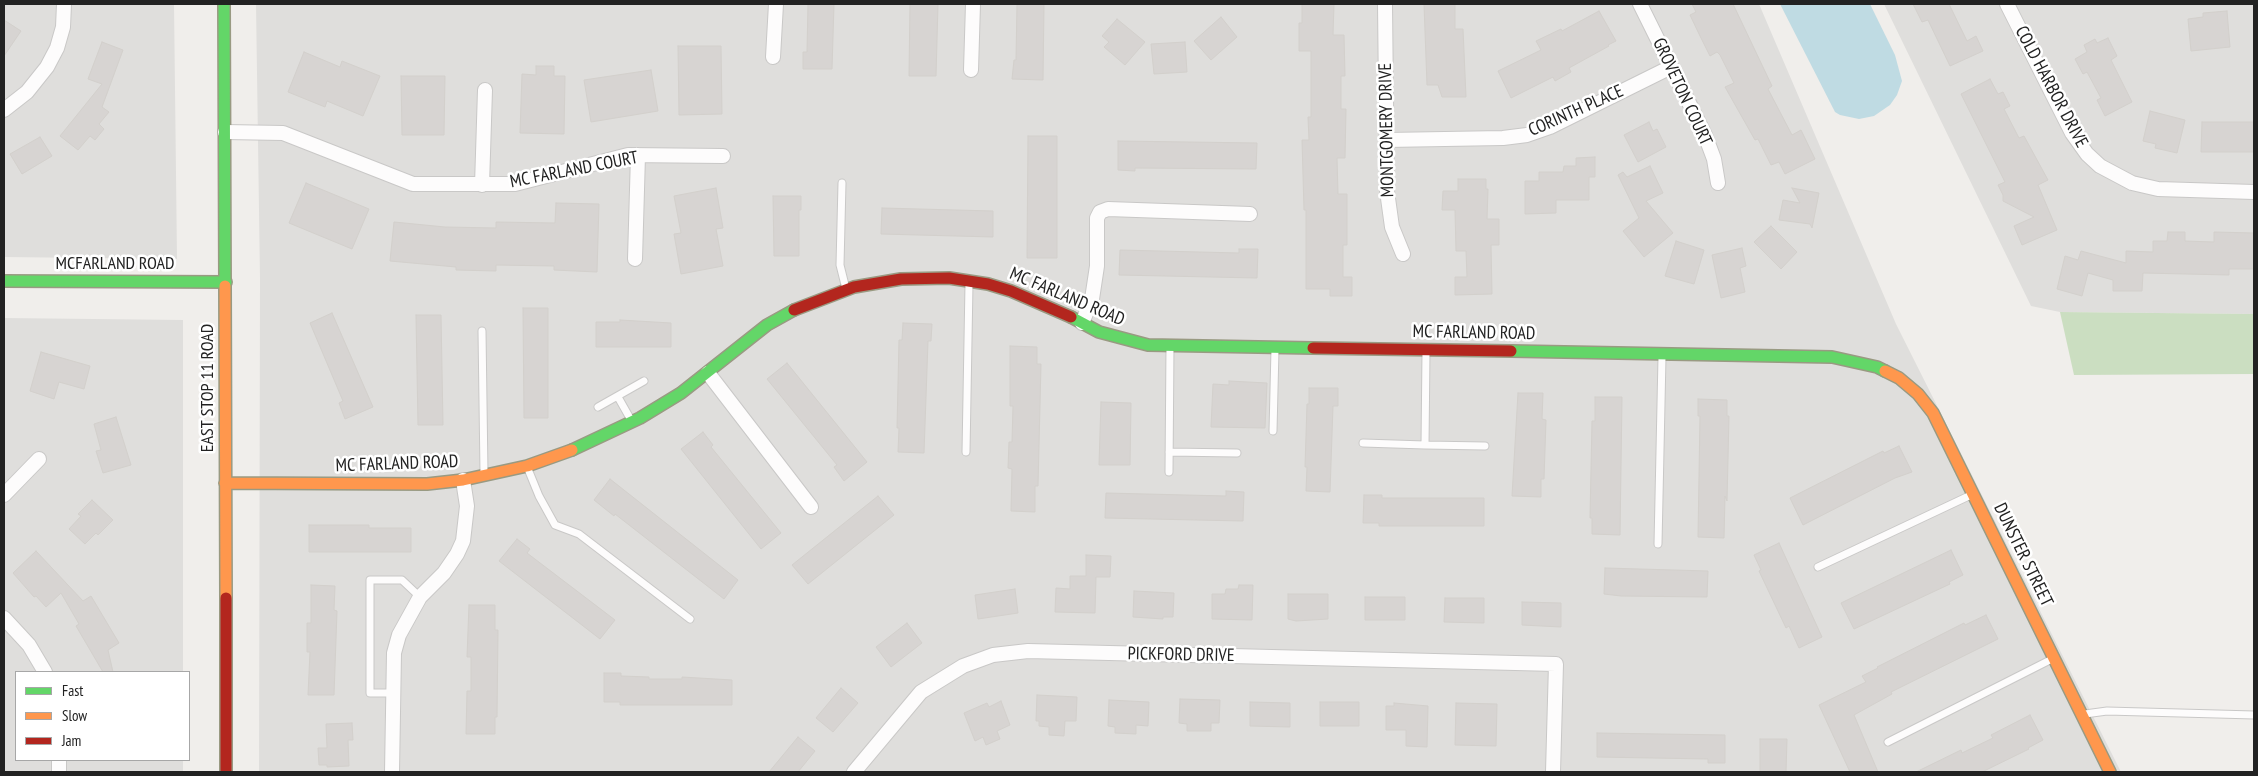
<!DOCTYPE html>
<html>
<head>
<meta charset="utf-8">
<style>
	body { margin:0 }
	#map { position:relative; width:2258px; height:776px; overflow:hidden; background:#f0eeeb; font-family:"PT Sans Narrow",sans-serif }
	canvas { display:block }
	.frame { position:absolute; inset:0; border:5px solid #222; pointer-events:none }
	.legend { position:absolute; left:15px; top:671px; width:175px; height:90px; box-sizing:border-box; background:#fff; border:1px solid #a7a7a7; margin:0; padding:6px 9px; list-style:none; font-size:15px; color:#222 }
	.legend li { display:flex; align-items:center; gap:10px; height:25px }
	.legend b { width:25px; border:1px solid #a7a7a7 }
</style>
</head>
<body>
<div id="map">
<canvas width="2258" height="776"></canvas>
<div class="frame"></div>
<ul class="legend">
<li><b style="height:6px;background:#63d668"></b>Fast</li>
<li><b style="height:6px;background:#ff974d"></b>Slow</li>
<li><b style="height:6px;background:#b3261e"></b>Jam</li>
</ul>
</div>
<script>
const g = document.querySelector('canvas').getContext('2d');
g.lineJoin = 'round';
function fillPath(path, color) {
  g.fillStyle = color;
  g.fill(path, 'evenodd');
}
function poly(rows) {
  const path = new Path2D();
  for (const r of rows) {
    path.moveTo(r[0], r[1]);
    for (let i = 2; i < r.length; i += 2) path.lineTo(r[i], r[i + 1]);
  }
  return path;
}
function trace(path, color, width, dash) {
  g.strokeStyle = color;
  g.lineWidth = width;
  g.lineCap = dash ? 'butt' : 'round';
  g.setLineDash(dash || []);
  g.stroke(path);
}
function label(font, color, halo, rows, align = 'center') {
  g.font = font + ' "PT Sans Narrow",sans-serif';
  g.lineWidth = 5;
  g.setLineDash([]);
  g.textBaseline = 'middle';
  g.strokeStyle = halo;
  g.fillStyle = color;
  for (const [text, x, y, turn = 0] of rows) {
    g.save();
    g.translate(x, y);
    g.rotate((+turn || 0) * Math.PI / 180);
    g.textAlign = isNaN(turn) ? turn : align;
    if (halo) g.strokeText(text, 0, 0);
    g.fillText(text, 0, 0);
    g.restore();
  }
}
const residential = poly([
	[4,4,174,4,177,259,4,257],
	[256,4,1759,4,1896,324,2121,772,259,772,260,279],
	[1884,4,2254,4,2254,314,2060,312,2031,306],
	[4,318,183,320,183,672,16,672,16,760,183,760,183,772,4,772]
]);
const forest = poly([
	[2060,312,2254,314,2254,374,2074,375]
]);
const water = poly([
	[1780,4,1870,4,1895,55,1902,81,1897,95,1890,105,1874,116,1859,119,1840,115,1835,112]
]);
const building = poly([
	[808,4,834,4,832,69,803,69,803,52,807,52,808,4],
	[910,4,938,4,936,76,909,76,910,4],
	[1017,4,1044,4,1043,80,1012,79,1014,60,1016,60,1017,4],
	[1302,4,1334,4,1333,35,1344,35,1345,76,1341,76,1341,109,1346,109,1345,158,1337,158,1338,194,1347,194,1347,245,1343,245,1343,277,1352,277,1352,296,1330,296,1330,289,1306,289,1306,210,1304,210,1302,140,1309,140,1308,117,1311,117,1311,51,1299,51,1299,23,1302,23,1302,4],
	[1424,4,1455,4,1455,29,1463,29,1466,97,1442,97,1438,85,1427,85,1424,4],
	[1692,4,1733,4,1772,86,1768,89,1792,135,1801,130,1815,159,1785,174,1779,162,1771,165,1758,139,1755,140,1725,87,1734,83,1720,55,1717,52,1710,56,1700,36,1690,15,1696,12,1692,4],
	[1913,4,1949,4,1967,41,1976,36,1983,51,1950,66,1928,20,1922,22,1913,4],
	[1599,11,1616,41,1608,45,1609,46,1569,68,1571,72,1555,81,1553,77,1511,98,1498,71,1541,50,1536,41,1561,29,1562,31,1599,11],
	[2227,11,2230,47,2191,51,2188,19,2203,17,2203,13,2227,11],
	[1221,17,1237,37,1211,60,1194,41,1221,17],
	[1117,19,1145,42,1125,65,1104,47,1109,42,1102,36,1117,19],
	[4,20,21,31,4,56,4,20],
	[2108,38,2117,56,2111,60,2132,102,2105,116,2097,100,2101,98,2087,72,2083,74,2075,59,2087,52,2084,45,2095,39,2097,43,2108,38],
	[102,42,123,50,102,107,109,112,99,124,104,129,95,140,90,136,78,150,60,136,102,84,88,79,102,42],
	[1185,42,1187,72,1154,74,1151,44,1185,42],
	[678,46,721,46,722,114,679,115,678,46],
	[304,52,340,67,342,61,380,76,363,116,327,101,325,107,288,92,304,52],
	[536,66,554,66,554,76,565,76,564,134,520,133,522,74,536,75,536,66],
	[651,70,658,111,591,122,584,80,651,70],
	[401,76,445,76,444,135,402,135,401,76],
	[1990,79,1998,94,2003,92,2010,106,2004,109,2019,138,2024,136,2048,180,2038,185,2057,230,2022,245,2014,226,2034,217,2003,201,2003,195,1998,185,2005,182,1961,94,1990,79],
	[2150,111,2185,120,2177,153,2155,148,2156,144,2143,141,2150,111],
	[1649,122,1653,131,1657,129,1666,147,1638,162,1624,135,1649,122],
	[2202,122,2254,122,2254,152,2201,152,2202,122],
	[1028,136,1057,136,1057,258,1027,258,1028,136],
	[40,137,52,156,22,174,10,154,40,137],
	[1118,141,1257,143,1256,169,1135,168,1135,171,1118,170,1118,141],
	[1595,157,1595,177,1589,177,1589,200,1556,200,1556,213,1525,214,1525,181,1539,181,1539,172,1563,172,1564,166,1576,166,1576,158,1595,157],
	[1650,166,1663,193,1646,201,1673,233,1644,257,1623,231,1639,218,1618,175,1623,172,1627,177,1650,166],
	[1458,179,1486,179,1486,189,1488,189,1487,219,1499,219,1499,245,1491,245,1492,294,1455,295,1455,277,1467,277,1466,251,1456,251,1455,210,1442,210,1443,191,1458,191,1458,179],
	[306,183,369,209,352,249,289,223,306,183],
	[716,188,723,228,716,229,723,266,681,274,674,234,681,233,674,196,716,188],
	[1792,188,1819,193,1812,228,1810,224,1779,220,1783,200,1800,203,1792,188],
	[773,196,801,196,801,210,799,210,799,256,774,256,773,196],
	[556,203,599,204,597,272,554,270,554,266,496,265,496,271,456,270,456,267,390,261,394,222,445,227,496,228,496,222,555,223,556,203],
	[882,208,993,211,993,237,881,234,882,208],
	[1771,226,1797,252,1781,269,1754,242,1771,226],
	[2168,232,2185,232,2185,241,2214,242,2214,232,2254,233,2254,269,2229,269,2229,275,2143,273,2142,291,2113,291,2113,280,2088,273,2082,296,2057,289,2065,256,2078,260,2081,251,2126,263,2126,251,2153,252,2153,241,2167,241,2168,232],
	[1676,241,1704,250,1694,284,1665,276,1676,241],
	[1742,248,1746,266,1740,268,1745,292,1721,298,1712,255,1742,248],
	[1239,249,1258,249,1257,278,1119,275,1120,250,1239,253,1239,249],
	[523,308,548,308,548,418,524,418,523,308],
	[332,313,373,407,345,419,339,403,343,401,310,323,332,313],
	[416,315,441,315,443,425,418,425,416,315],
	[620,320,671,323,671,347,596,347,596,322,620,322,620,320],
	[903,323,932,324,931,341,928,341,924,453,898,452,899,428,897,428,899,340,902,340,903,323],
	[1010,346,1037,347,1037,364,1041,364,1038,486,1035,486,1035,512,1011,511,1012,469,1008,468,1009,442,1012,442,1013,406,1010,406,1010,346],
	[41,352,90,366,84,389,59,382,54,399,30,391,41,352],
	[787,363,867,462,844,481,834,467,837,465,767,379,787,363],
	[1229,381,1267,383,1265,428,1211,427,1213,384,1229,385,1229,381],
	[1309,388,1338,388,1338,406,1333,406,1330,492,1306,491,1307,467,1305,467,1307,404,1309,404,1309,388],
	[1518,393,1543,393,1542,419,1546,420,1544,479,1541,479,1541,497,1512,496,1518,393],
	[1595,397,1622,397,1620,535,1592,534,1592,518,1590,518,1592,421,1595,421,1595,397],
	[1698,399,1727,400,1727,416,1729,416,1727,501,1725,496,1724,538,1698,537,1700,416,1698,416,1698,399],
	[1101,402,1131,403,1130,465,1099,465,1101,402],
	[116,417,131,465,103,473,96,451,101,450,94,424,116,417],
	[703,432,713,445,711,447,781,533,761,549,681,449,703,432],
	[1899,446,1912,472,1895,478,1803,525,1790,498,1883,451,1884,453,1899,446],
	[610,479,738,580,724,599,615,514,614,516,594,500,610,479],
	[1226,491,1244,492,1243,521,1105,518,1106,493,1226,496,1226,491],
	[1364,495,1382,495,1382,498,1484,498,1484,526,1379,526,1379,523,1363,523,1364,495],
	[878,496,894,515,808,584,792,565,878,496],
	[92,500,113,520,98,535,96,533,85,544,69,529,81,516,78,514,92,500],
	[309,525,369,525,369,528,411,528,411,552,309,552,309,525],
	[517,539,530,549,527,553,615,620,600,639,499,561,517,539],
	[1779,543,1822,637,1799,648,1789,626,1786,628,1759,571,1761,570,1754,555,1779,543],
	[1951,550,1963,575,1949,582,1950,584,1854,629,1841,603,1951,550],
	[36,551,83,601,91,596,119,643,108,650,113,672,103,672,76,626,79,624,61,593,46,607,36,596,34,597,13,573,36,551],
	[1086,555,1111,556,1110,577,1096,577,1095,613,1055,612,1056,588,1070,589,1070,576,1086,576,1086,555],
	[1605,568,1708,571,1707,597,1621,596,1604,594,1605,568],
	[311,585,335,586,334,610,337,611,334,695,308,695,310,652,307,652,307,623,311,623,311,585],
	[1239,585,1253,585,1252,620,1212,619,1212,594,1225,594,1226,589,1238,589,1239,585],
	[1015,589,1018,613,978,619,975,595,1015,589],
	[1134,591,1174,593,1173,617,1163,617,1163,619,1133,617,1134,591],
	[1288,594,1328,594,1328,619,1296,621,1288,619,1288,594],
	[1365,597,1405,597,1405,620,1365,620,1365,597],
	[1445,598,1484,598,1484,623,1444,622,1445,598],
	[1522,602,1561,603,1561,627,1522,625,1522,602],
	[469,605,495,605,495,630,498,630,497,717,495,717,495,734,466,734,467,691,471,691,471,657,467,657,469,605],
	[1986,615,1998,639,1891,692,1892,694,1854,715,1878,772,1850,772,1819,705,1866,682,1862,676,1878,668,1877,667,1964,623,1965,625,1986,615],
	[907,623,922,643,891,667,876,647,907,623],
	[604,673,621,673,621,676,649,677,649,679,682,679,682,677,732,680,732,705,620,705,620,702,604,702,604,673],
	[841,688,858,703,833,732,816,718,841,688],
	[1037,695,1077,697,1076,721,1065,721,1064,736,1049,735,1049,727,1039,726,1039,721,1036,721,1037,695],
	[1180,699,1220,700,1219,723,1211,723,1211,731,1187,731,1187,724,1179,723,1180,699],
	[1109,700,1149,702,1148,726,1136,725,1136,734,1115,733,1115,727,1108,726,1109,700],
	[1001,701,1010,725,997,731,1000,739,986,745,983,737,975,741,964,713,987,703,989,707,1001,701],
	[1250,702,1290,703,1290,727,1250,726,1250,702],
	[1320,702,1359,702,1359,726,1320,726,1320,702],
	[1394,703,1428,706,1427,747,1406,746,1406,730,1386,730,1386,706,1394,706,1394,703],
	[1456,703,1497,704,1496,746,1455,745,1456,703],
	[2030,715,2043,740,2028,748,2029,749,1982,772,1916,772,1961,750,1962,753,1993,738,1991,735,2030,715],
	[352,723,353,740,348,740,349,766,327,767,327,765,319,765,318,748,327,748,326,724,352,723],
	[1597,733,1725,735,1725,763,1708,763,1708,759,1597,757,1597,733],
	[798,737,815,751,798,772,769,772,798,737],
	[1760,739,1787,739,1786,772,1760,772,1760,739]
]);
const lane = poly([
	[842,183,840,265,846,289],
	[482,331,484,473],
	[618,397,631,420],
	[598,407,644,381],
	[1273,431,1275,349],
	[1363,443,1425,445,1426,352],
	[1425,445,1485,446],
	[966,452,969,284],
	[1169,452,1237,453],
	[528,469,539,496,555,525,579,534,690,619],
	[1169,472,1170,346],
	[1658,544,1662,357],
	[1818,567,1971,495],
	[392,693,370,693,370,580,402,580,420,597],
	[2085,714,2107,711,2254,715],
	[1888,742,2052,659]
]);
const street = poly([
	[1385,4,1387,191,1392,227,1403,254],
	[1640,4,1705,135,1714,159,1718,183],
	[2007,4,2072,133,2087,154,2100,166,2132,183,2158,189,2254,192],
	[773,57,776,4],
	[971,70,973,4],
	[4,110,27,92,47,67,57,48,63,27,64,4],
	[225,132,283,133,413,184,515,184,628,155,723,156],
	[1387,140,1503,138,1527,135,1550,127,1671,67],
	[482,185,485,90],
	[635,259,638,155],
	[1082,323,1092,299,1097,266,1097,218,1100,212,1108,209,1250,214],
	[708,373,811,507],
	[4,495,39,459],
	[4,618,29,645,45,672],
	[59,772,59,760],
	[392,772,394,653,399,635,420,597,444,573,457,554,463,541,467,506,463,480],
	[854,772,921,692,963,666,993,655,1028,651,1556,664,1553,772]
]);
const fast = poly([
	[224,4,225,286],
	[4,281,226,282],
	[1071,317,1099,332,1148,345,1313,348],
	[1511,351,1832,357,1877,367,1885,371],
	[572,450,640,418,681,393,767,325,794,310]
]);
const slow = poly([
	[225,286,226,598],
	[1885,371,1899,378,1918,394,1933,413,2110,772],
	[225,483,427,484,463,480,527,466,572,450]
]);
const jam = poly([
	[794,310,854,287,901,279,949,278,988,284,1011,291,1071,317],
	[1313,348,1511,351],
	[226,598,226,772]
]);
const streetNames = [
	["COLD HARBOR DRIVE",2051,87,62],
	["GROVETON COURT",1682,92,65],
	["CORINTH PLACE",1576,111,-24],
	["MONTGOMERY DRIVE",1387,130,-91],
	["MC FARLAND COURT",574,170,-11],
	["MCFARLAND ROAD",115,264],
	["MC FARLAND ROAD",1067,297,23],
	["MC FARLAND ROAD",1474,333,1],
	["EAST STOP 11 ROAD",208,388,-90],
	["MC FARLAND ROAD",397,464,-2],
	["DUNSTER STREET",2023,555,64],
	["PICKFORD DRIVE",1181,655,1]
];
fillPath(residential, '#dfdedc');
fillPath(forest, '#cbdec1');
fillPath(water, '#bfdbe3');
fillPath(building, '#d7d4d2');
trace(building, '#d3d0cc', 1);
trace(lane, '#c9c8c7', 9);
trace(street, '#c9c8c7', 16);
trace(fast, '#999a82', 14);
trace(slow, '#999a82', 14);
trace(jam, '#999a82', 14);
trace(lane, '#fdfcfc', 7);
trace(street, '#fdfcfc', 14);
trace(fast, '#63d668', 11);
trace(slow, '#ff974d', 11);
trace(jam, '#b3261e', 11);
label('18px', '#222', '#fff', streetNames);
</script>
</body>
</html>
